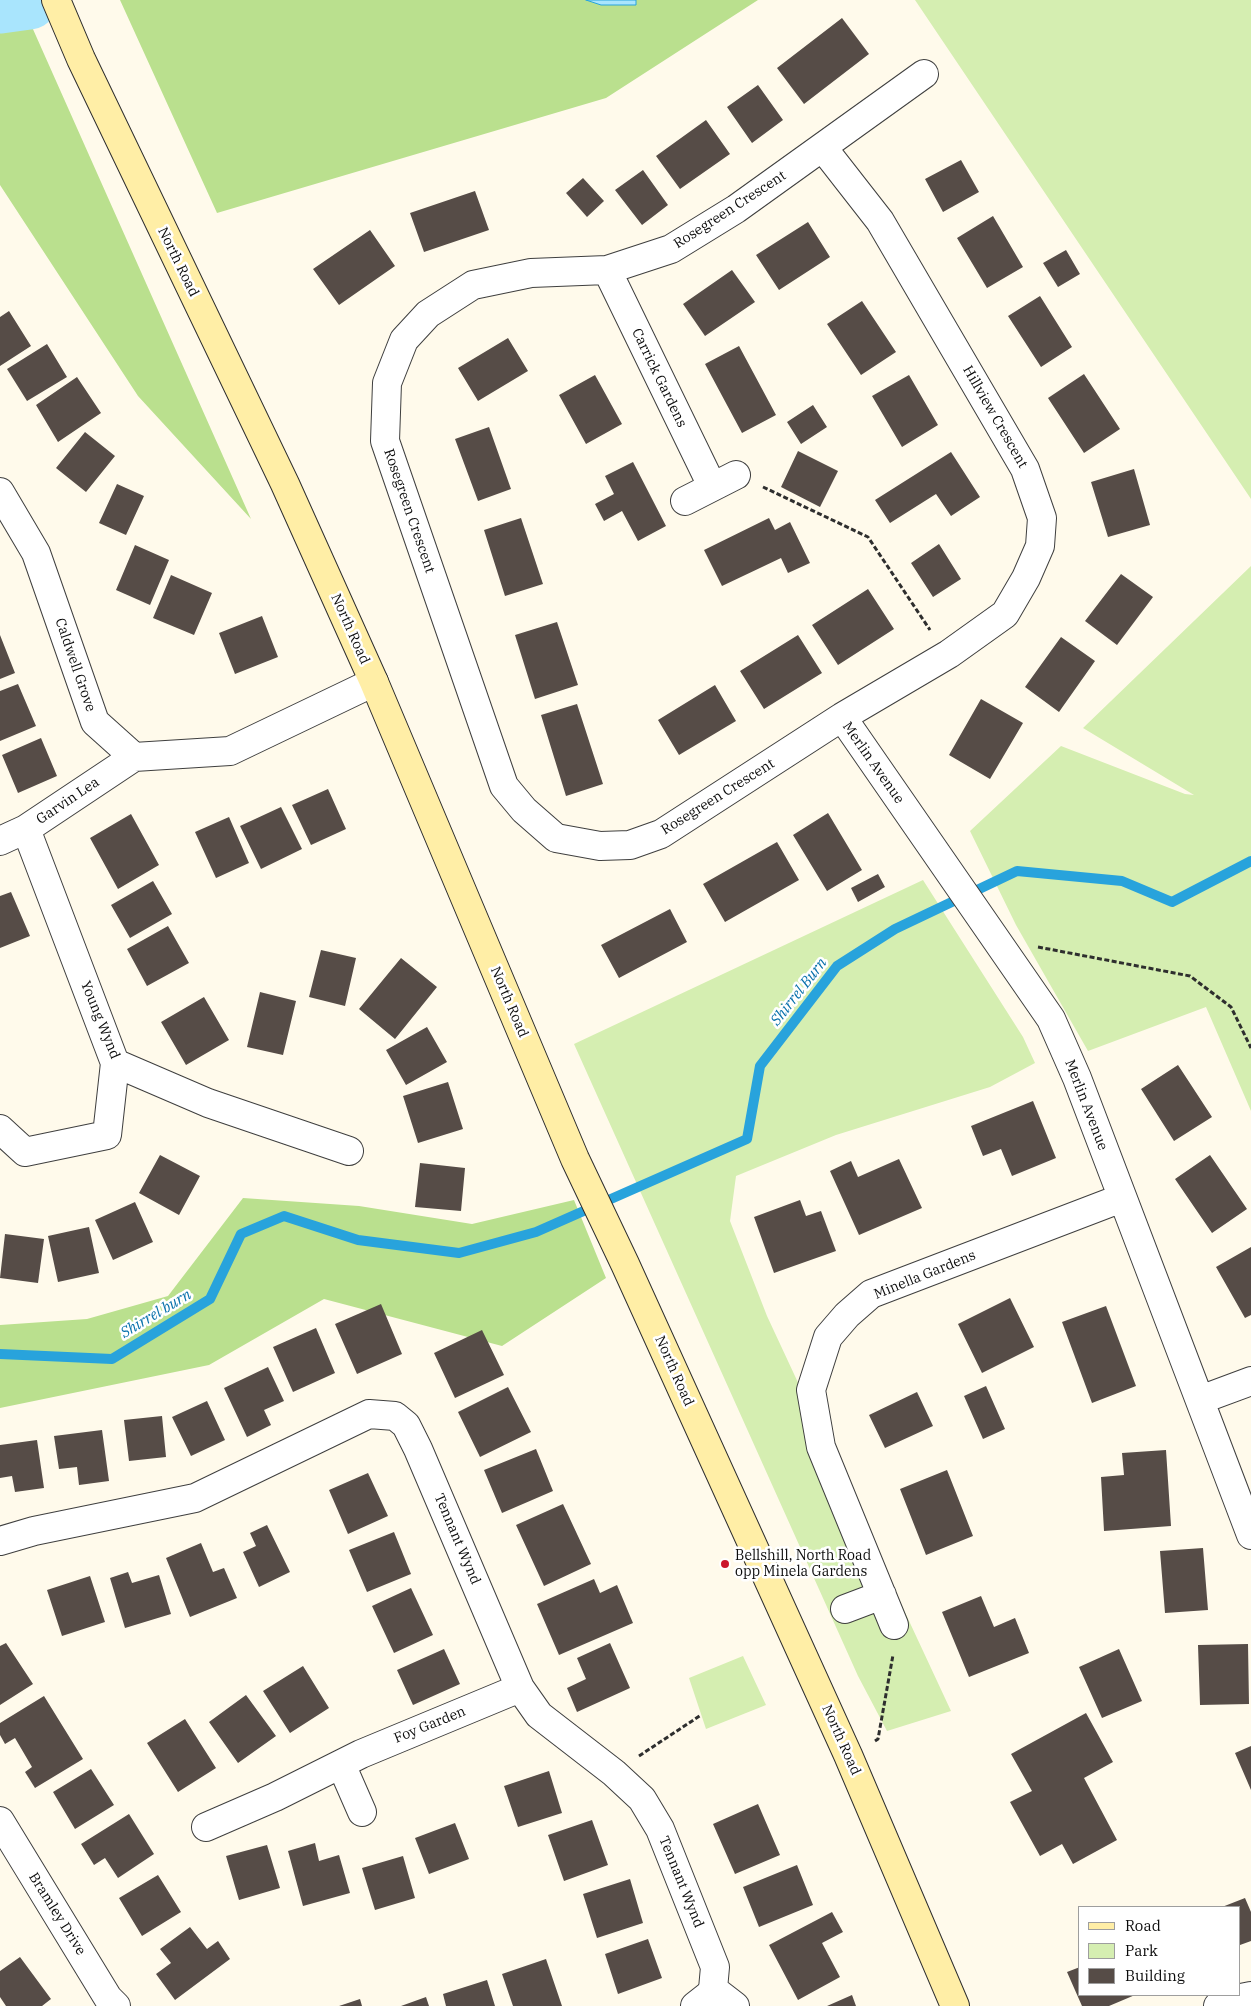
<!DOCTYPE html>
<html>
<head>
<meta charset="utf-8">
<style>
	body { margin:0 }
	#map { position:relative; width:1251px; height:2006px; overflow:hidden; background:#fffaeb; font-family:"IBM Plex Serif",serif }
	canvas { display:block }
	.legend { position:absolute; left:1078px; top:1906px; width:162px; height:90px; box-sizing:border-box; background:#fff; border:1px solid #9e9e9e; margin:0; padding:6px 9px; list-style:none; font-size:15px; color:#0c0c0c }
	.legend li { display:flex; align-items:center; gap:10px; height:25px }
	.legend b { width:25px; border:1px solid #9e9e9e }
</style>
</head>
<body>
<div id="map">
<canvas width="1251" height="2006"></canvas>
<ul class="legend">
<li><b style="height:6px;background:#ffeea6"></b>Road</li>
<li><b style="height:14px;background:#d5eeb1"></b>Park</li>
<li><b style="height:14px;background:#564c47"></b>Building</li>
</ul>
</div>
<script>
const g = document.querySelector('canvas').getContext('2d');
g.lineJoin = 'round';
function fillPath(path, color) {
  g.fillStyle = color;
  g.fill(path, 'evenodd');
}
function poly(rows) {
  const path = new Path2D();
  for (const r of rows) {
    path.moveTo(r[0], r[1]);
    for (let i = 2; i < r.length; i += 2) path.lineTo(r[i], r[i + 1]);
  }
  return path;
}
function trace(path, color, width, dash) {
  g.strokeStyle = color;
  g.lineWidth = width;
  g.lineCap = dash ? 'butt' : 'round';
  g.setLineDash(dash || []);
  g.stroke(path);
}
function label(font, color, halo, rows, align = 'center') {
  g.font = font + ' "IBM Plex Serif",serif';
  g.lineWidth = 5;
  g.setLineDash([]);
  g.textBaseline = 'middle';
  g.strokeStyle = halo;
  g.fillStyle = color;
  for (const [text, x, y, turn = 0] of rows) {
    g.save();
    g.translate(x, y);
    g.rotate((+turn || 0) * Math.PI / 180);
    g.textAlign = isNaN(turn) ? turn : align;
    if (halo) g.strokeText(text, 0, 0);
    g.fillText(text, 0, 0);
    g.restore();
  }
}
const green = poly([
	[915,0,1251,0,1251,499],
	[1251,566,1251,1111,1206,1007,1088,1051,1016,925,970,831,1061,746,1185,794,1194,795,1083,728],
	[923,880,1023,1037,1035,1063,990,1087,836,1135,736,1176,730,1221,767,1316,951,1711,887,1731,858,1676,574,1044],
	[743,1656,766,1705,706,1729,689,1678]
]);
const forest = poly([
	[0,0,20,0,251,519,138,396,0,185],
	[120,0,758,0,606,98,217,213],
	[243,1198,359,1206,472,1224,574,1200,606,1278,502,1346,324,1299,209,1365,0,1408,0,1325,87,1319,168,1296]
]);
const water = poly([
	[586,0,636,0,636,5,601,5,586,0]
]);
const stream = poly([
	[0,1354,112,1359,210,1299,241,1234,284,1216,358,1240,459,1253,536,1232,747,1139,760,1066,837,966,895,929,1017,871,1122,881,1172,902,1251,861]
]);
const river = poly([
	[0,4,29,0]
]);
const building = poly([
	[842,18,869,54,804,104,777,68],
	[758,85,783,120,752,143,727,107],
	[706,120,730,154,680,189,656,156],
	[961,160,979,192,943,212,925,179],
	[643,170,668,205,642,225,615,190],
	[583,178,604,201,587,217,566,193],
	[475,191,489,230,424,252,410,213],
	[993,216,1023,267,987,288,957,238],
	[808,222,830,257,779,290,756,255],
	[370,230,395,266,339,305,313,269],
	[1066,250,1080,274,1058,287,1043,263],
	[732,270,755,302,705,336,683,304],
	[1040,296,1072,347,1041,367,1008,316],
	[862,301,896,352,861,375,827,324],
	[9,311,31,346,0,366,0,317],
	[508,338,528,371,478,401,458,368],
	[47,344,67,377,27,401,7,369],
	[739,346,776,415,742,433,705,364],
	[1084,374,1120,429,1084,453,1048,398],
	[595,375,622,424,586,444,559,395],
	[909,375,938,425,902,447,872,396],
	[77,377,101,413,58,442,36,405],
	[813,405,827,427,801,444,787,422],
	[489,427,511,489,478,501,455,439],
	[85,432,115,456,86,492,56,468],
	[798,451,838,471,820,507,781,487],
	[951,452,980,497,951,516,936,494,890,523,875,500],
	[633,462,666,526,638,541,622,511,604,521,595,504,614,494,605,476],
	[1134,469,1150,525,1108,537,1091,482],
	[117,484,144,496,126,535,99,523],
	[521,518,543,584,505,596,484,530],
	[769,518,775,530,790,522,810,563,788,573,781,558,722,586,704,550],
	[939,544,961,579,933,597,911,563],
	[135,545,169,560,150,605,116,590],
	[1121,574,1153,597,1117,645,1085,621],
	[171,575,212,593,194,635,153,618],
	[868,589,894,629,838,665,812,625],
	[262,616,278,657,235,674,219,633],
	[557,622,578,685,535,699,515,635],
	[0,635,15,673,0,679],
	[798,635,822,673,764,709,740,671],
	[1061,637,1095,661,1059,712,1025,687],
	[18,684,36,726,0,741,0,691],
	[715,685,736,721,679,755,658,720],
	[981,699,1023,723,990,779,949,755],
	[577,704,603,784,566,796,541,715],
	[41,738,57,776,18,793,2,755],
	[328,789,346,829,311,845,292,805],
	[281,807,302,849,261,869,240,826],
	[828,813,862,870,827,891,793,835],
	[131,814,159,865,118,889,90,838],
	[229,817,249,863,216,878,195,832],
	[777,842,799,880,725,922,703,884],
	[878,874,885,887,858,902,851,888],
	[153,881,172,914,130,938,111,905],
	[11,892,30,936,0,948,0,896],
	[670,909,687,942,619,978,601,945],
	[168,926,189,963,147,986,127,949],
	[321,950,356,958,345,1006,309,997],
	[401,958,437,987,395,1039,359,1009],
	[260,992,296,1001,283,1055,247,1047],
	[204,997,229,1040,186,1065,161,1022],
	[427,1027,447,1062,406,1085,386,1050],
	[1178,1065,1212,1117,1174,1141,1141,1089],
	[448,1082,463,1129,418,1143,403,1096],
	[1033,1101,1056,1158,1012,1176,1001,1149,983,1156,971,1126],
	[160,1155,200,1176,179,1215,139,1193],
	[1210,1155,1247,1209,1212,1233,1175,1179],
	[899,1159,922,1208,859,1235,830,1171,851,1161,858,1177],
	[420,1163,465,1168,461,1211,415,1207],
	[800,1200,806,1216,821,1211,836,1251,774,1273,754,1217],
	[135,1202,153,1242,113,1260,95,1220],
	[89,1227,99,1273,58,1282,48,1236],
	[5,1234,44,1239,38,1283,0,1278],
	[1251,1247,1251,1315,1245,1318,1216,1267],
	[1010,1298,1034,1347,982,1373,958,1324],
	[381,1304,402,1354,357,1374,335,1324],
	[1106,1306,1136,1386,1092,1403,1062,1322],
	[316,1328,335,1373,293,1392,273,1347],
	[482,1330,504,1375,455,1398,434,1353],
	[268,1367,284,1401,264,1410,271,1425,247,1437,224,1388],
	[986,1386,1005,1429,983,1439,964,1396],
	[508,1387,531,1432,480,1457,458,1412],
	[917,1392,933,1426,885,1448,869,1415],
	[207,1401,225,1440,191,1456,172,1417],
	[162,1416,166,1457,129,1461,124,1420],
	[102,1430,109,1481,79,1485,77,1467,59,1469,54,1436],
	[37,1440,44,1488,15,1492,12,1476,0,1478,0,1445],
	[536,1449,553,1491,502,1513,484,1470],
	[1166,1450,1171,1526,1104,1531,1101,1477,1124,1475,1122,1453],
	[947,1470,973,1536,926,1555,900,1489],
	[368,1473,388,1516,348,1534,329,1490],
	[563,1504,591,1564,544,1586,516,1525],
	[267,1525,290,1572,259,1587,243,1552,256,1546,250,1533],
	[394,1532,411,1574,367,1592,349,1550],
	[201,1543,213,1572,224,1568,237,1598,190,1617,166,1558],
	[1203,1548,1208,1610,1165,1613,1160,1551],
	[128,1572,132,1583,159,1575,171,1614,125,1628,110,1578],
	[90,1576,105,1622,62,1636,47,1590],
	[594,1579,600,1593,617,1585,633,1623,559,1655,537,1604],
	[411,1588,433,1635,394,1653,372,1606],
	[981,1596,994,1627,1015,1618,1029,1653,969,1677,942,1612],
	[6,1643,33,1684,0,1705,0,1646],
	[610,1643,630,1688,577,1712,567,1688,586,1679,577,1658],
	[1248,1644,1249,1704,1200,1705,1198,1645],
	[444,1649,460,1684,413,1705,397,1670],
	[1119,1649,1142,1701,1102,1718,1079,1667],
	[303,1666,329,1708,290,1733,263,1691],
	[246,1695,276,1736,238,1763,209,1722],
	[44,1696,83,1759,35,1788,25,1772,32,1767,15,1738,5,1744,0,1735,0,1723],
	[1086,1713,1113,1762,1084,1778,1117,1840,1073,1864,1062,1844,1040,1856,1010,1802,1032,1791,1011,1754],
	[185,1719,216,1768,178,1792,147,1743],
	[1251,1746,1251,1790,1235,1753],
	[91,1769,114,1805,75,1829,53,1792],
	[549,1771,562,1813,518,1827,504,1786],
	[758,1804,780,1855,735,1874,713,1824],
	[129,1814,154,1854,118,1878,105,1858,94,1865,81,1844],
	[592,1820,608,1865,564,1881,548,1835],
	[455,1823,469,1859,429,1874,415,1838],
	[315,1843,319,1861,339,1855,350,1893,303,1906,288,1851],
	[267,1845,280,1888,239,1900,226,1856],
	[403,1856,415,1898,375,1910,362,1868],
	[797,1865,813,1905,759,1927,743,1887],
	[158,1875,181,1912,142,1936,119,1898],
	[630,1879,643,1923,597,1938,583,1894],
	[1245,1898,1251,1912,1251,1941,1240,1945,1240,1907,1222,1907],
	[832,1912,843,1932,822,1943,840,1977,798,2000,769,1945],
	[190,1927,207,1949,218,1941,230,1959,175,2000,156,1974,171,1963,160,1949],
	[648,1939,662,1978,618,1994,605,1954],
	[20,1957,51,1999,42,2006,6,2006,0,1997,0,1971],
	[546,1959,562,2006,513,2006,502,1974],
	[1080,1967,1080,1995,1135,1995,1109,2006,1082,2006,1067,1972],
	[487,1980,495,2006,446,2006,443,1994],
	[852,1995,856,2006,827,2006],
	[426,1997,429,2006,401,2006],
	[360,1999,362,2006,339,2006]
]);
const path = poly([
	[763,487,868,537,930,630],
	[1038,947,1190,976,1231,1007,1251,1048],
	[875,1741,878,1739,893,1655],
	[639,1756,701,1715]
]);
const minor = poly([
	[823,148,880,221,1025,469,1042,518,1040,546,1026,578,1005,614,949,654,842,717,661,834,630,845,600,846,556,838,524,810,504,786,385,441,387,383,404,340,428,314,473,285,531,273,607,270,671,249,736,209,924,74],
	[607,270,712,486],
	[0,492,36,553,95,722,134,757,230,751,374,682],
	[685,501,736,475],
	[842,717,1051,1019,1077,1078,1251,1535],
	[26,829,115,1063,208,1103,349,1151],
	[0,841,26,829,134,757],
	[0,1129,25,1152,107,1135,115,1063],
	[1200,1400,1251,1381],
	[0,1541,34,1531,195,1498,369,1414,395,1416,406,1425,418,1449,520,1688,539,1715,614,1773,642,1799,660,1829,715,1967,713,1989,709,1995,695,2006],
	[845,1609,882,1595],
	[894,1625,821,1447,811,1390,828,1337,847,1315,871,1294,1122,1198],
	[341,1764,362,1812],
	[0,1821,108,1998,116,2006],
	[206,1827,275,1797,361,1754,520,1688],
	[713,1989,735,2006],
	[1218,2006,1231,2000,1251,1996]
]);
const secondary = poly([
	[56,0,81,59,285,484,374,682,575,1159,625,1264,848,1755,955,2006]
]);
const markers = [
	[725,1564,5,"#cb152d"]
];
const streetNames = [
	["Rosegreen Crescent",730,210,-33],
	["North Road",178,262,64],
	["Carrick Gardens",659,378,64],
	["Hillview Crescent",995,417,60],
	["Rosegreen Crescent",409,511,71],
	["North Road",350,629,66],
	["Caldwell Grove",75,665,71],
	["Merlin Avenue",873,763,55],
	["Rosegreen Crescent",718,797,-32],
	["Garvin Lea",68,801,-34],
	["North Road",509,1002,67],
	["Young Wynd",100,1020,68],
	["Merlin Avenue",1086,1105,69],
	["Minella Gardens",925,1275,-22],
	["North Road",674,1371,66],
	["Tennant Wynd",457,1539,67],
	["Foy Garden",430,1725,-22],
	["North Road",841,1740,66],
	["Tennant Wynd",681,1882,68],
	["Bramley Drive",57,1914,58]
];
const poiNames = [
	["Bellshill, North Road",735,1556],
	["opp Minela Gardens",735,1572]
];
const waterNames = [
	["Shirrel Burn",799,992,-52],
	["Shirrel burn",156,1314,-31]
];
fillPath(green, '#d5eeb1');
fillPath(forest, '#bae08e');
fillPath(water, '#a9e5fd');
trace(water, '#28a3dc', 1);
trace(stream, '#28a3dc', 10);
trace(river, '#a9e5fd', 59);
fillPath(building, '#564c47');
trace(minor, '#3f3f3f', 30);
trace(secondary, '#2e2e2e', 30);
trace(path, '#2e2e2e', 3, [5, 2.5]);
trace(minor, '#fff', 28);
trace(secondary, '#ffeea6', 28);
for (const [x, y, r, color] of markers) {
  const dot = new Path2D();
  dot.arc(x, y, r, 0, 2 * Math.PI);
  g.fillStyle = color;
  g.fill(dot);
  trace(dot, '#fff', 2);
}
label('14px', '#0c0c0c', '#fff', streetNames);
label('14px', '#0c0c0c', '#fff', poiNames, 'left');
label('italic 15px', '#0871ab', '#fff', waterNames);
</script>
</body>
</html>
